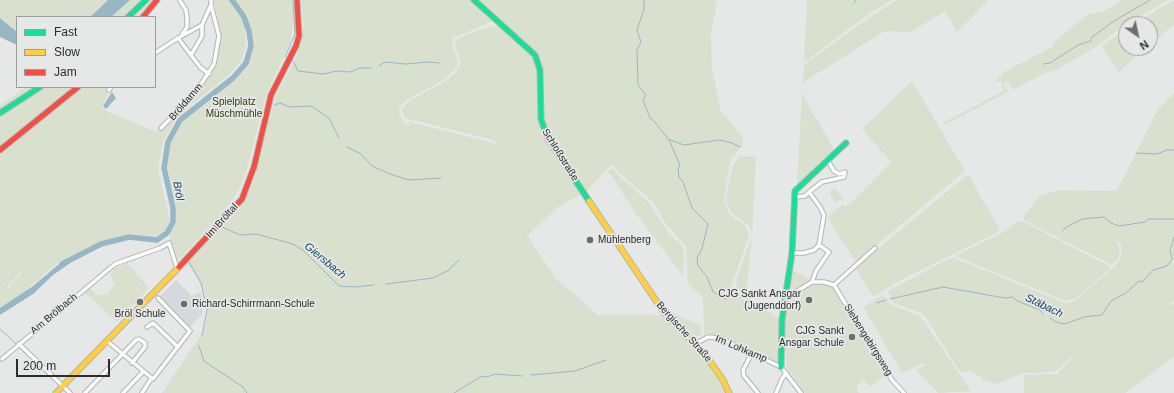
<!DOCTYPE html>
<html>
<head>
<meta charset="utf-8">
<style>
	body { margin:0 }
	#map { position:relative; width:1174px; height:393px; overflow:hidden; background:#e6e7e7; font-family:Arial,sans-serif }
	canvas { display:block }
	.legend { position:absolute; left:16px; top:16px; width:140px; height:72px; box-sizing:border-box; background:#e6e7e7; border:1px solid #9c9d9d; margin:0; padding:5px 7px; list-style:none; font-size:12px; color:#2d2d2d }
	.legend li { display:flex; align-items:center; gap:8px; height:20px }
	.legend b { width:20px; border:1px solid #9c9d9d }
	.north { position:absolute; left:1118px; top:16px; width:40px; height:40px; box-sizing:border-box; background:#e6e7e7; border:1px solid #9c9d9d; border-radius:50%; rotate:146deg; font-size:11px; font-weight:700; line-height:16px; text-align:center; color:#2d2d2d }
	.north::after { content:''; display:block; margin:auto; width:14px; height:18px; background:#6e6e6e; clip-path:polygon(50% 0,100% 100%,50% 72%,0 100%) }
	.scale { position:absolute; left:16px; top:359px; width:94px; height:18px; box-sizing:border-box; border:2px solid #2d2d2d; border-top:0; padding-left:5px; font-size:12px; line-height:14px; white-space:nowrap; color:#2d2d2d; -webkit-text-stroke:3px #e6e7e7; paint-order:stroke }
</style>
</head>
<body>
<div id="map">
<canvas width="1174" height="393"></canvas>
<ul class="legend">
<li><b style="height:5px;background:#16e098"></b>Fast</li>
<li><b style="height:5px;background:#ffcf43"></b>Slow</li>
<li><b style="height:5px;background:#f24e42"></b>Jam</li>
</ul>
<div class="north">N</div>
<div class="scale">200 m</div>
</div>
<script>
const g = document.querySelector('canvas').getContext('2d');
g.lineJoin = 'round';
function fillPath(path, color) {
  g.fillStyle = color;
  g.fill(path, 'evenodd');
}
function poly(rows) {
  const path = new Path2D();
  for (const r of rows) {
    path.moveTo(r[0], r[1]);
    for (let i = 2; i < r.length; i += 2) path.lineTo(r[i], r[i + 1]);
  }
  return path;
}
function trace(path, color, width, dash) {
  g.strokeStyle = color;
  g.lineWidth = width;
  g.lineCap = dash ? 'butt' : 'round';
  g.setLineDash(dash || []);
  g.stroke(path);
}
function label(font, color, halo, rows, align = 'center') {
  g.font = font + ' Arial,sans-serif';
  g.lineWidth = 3.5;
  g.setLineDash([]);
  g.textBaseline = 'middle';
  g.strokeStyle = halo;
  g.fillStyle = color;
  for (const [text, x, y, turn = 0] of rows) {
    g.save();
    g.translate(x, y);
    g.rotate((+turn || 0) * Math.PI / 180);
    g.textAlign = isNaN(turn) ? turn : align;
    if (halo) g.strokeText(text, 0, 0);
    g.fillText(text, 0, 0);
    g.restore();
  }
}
const built = poly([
	[176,280,192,296,200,292,203,299,202,308,203,313,189,328,159,297]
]);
const green = poly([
	[0,0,108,0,90,17,17,17,17,32,0,18],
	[130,0,154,0,140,17,111,17],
	[214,0,293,0,294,21,290,43,267,93,245,176,237,193,225,211,176,262,169,235,175,224,177,214,165,167,169,143,180,120,213,94,218,97,220,89,233,79,247,63,252,46,249,24,245,32,246,47,241,61,229,75,190,106,177,118,163,142,158,169,170,221,165,231,156,236,128,234,100,242,60,261,19,296,0,308,0,105,26,87,110,87,102,109,156,132,167,124,193,98,208,78,214,64,220,36],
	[35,256,8,289,5,289],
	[301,0,717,0,711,35,712,67,720,110,743,137,742,146,731,159,729,168,724,199,726,208,731,216,745,225,749,236,731,287,778,318,780,322,778,362,720,337,704,333,703,298,688,284,686,246,666,224,654,203,611,165,586,192,547,135,542,120,539,60,494,16,491,22,453,38,452,46,457,58,457,67,445,79,403,102,399,108,399,115,405,124,410,127,409,122,493,143,502,151,493,140,405,118,402,109,409,101,446,81,456,72,461,63,455,46,456,41,459,38,479,30,500,25,532,55,538,71,539,114,541,130,582,194,559,206,527,236,558,281,575,294,597,315,664,315,696,348,721,380,726,393,162,393,202,333,207,318,205,301,200,282,187,263,233,216,245,199,254,180,275,96,295,60,301,42,303,24],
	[807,0,892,0,871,12,806,61,804,60],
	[897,0,988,0,957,32,945,11,911,32,885,31,802,83,805,64,863,22],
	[1123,0,1168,0,1126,24,1094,48,1056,70,1045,73,1013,90,1007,81,1003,83,1008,92,944,125,942,123,1004,91,1001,81,993,83,1004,72,1052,47,1054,42,1088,14,1104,11],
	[1174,0,1174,24,1150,45,1150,24,1133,24],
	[1126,29,1126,48,1146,48,1119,72,1102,46],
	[912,81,965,171,856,262,828,218,831,216,830,214,844,204,845,207,850,204,891,162,862,129],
	[1174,93,1174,300,1165,308,1174,303,1174,357,1125,393,1024,393,1024,375,1057,374,1073,358,1071,357,1059,369,1052,372,1023,373,997,384,984,380,972,371,960,372,926,317,921,313,892,302,888,291,949,259,954,258,1068,304,1079,298,1118,263,1122,252,1121,244,1116,239,1120,251,1117,261,1110,264,1024,220,1024,216,1038,198,1044,194,1062,190,1117,191,1157,111],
	[802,94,835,151,800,185,797,183],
	[739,156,756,157,752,236,746,294,738,289,736,282,752,236,751,229,747,224,733,214,728,207,726,199,732,168],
	[612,169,649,203,669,234,681,244,684,251,683,276,636,214,608,171],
	[966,176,969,176,999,228,998,232,906,277,873,297,855,268],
	[835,188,843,198,836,203,829,192],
	[1018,221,1022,221,1109,266,1109,269,1078,297,1066,301,957,257,957,255,1004,232],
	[127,263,149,288,117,322,83,291,88,286,98,296,108,293,114,284,110,274,114,269],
	[792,270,812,281,792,293,789,291],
	[812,284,832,285,887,374,870,387,864,380,857,385,857,390,859,393,805,393,787,368,783,326,788,300],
	[881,296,885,297,891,305,920,316,971,391,938,393,916,370,925,365,924,363,902,373,863,307],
	[663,305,679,316,701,326,701,335,694,337]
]);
const water = poly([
	[108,0,130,0,111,17,90,17],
	[0,18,17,32,17,45,0,37],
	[112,92,116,98,106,109,103,106],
	[65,259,73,261,53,275,33,294,0,315,0,308,33,286]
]);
const stream = poly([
	[644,0,644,9,637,30,641,42,637,50,638,85,646,95,643,100,650,118,654,121,669,140,680,165,678,169,679,177,683,182,692,208,708,224,702,249,697,258,698,266,707,277,713,292,726,299],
	[854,3,856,0],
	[285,57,295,34,293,0],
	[293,61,298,71,323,74,337,71,351,72,359,68,371,68],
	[1043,64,1050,63,1078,45,1091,41,1091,38,1114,21,1150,0],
	[379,66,385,62,406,64,428,62,439,63],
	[275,105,280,103,290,107,311,106,329,118,339,138],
	[670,140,684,145,719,140,732,143,740,147],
	[347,147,361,154,372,166,390,174,409,180,441,178],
	[1136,153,1157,154,1167,150,1174,150],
	[222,227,240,235,256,234,293,244,304,251,339,286,355,287,374,285],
	[1063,231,1065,228,1082,219,1104,217,1111,223,1119,226,1145,222,1148,219,1174,219],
	[189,262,201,283,207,310,202,336],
	[386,284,433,278,449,270,459,260],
	[890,299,943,287,1005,298,1013,297,1017,301,1040,310,1043,314],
	[877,303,886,300],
	[1050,318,1056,322,1065,324,1084,317,1102,315,1111,301,1126,293,1139,281,1142,282,1153,270,1167,266,1172,259,1170,250,1174,237],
	[0,329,16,344],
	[199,346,204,361,243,387,247,393],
	[21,348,24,352],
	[27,354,31,358],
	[33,360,37,364],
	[531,375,575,371,606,360],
	[454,393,482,376,487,377,495,374,522,376]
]);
const river = poly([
	[62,264,101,244,129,237,157,240,167,233,173,222,173,208,164,168,168,142,180,120,233,78,246,63,251,46,249,31,244,17,232,0]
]);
const street = poly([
	[180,1,186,10,187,18,187,27,182,35],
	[178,38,200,67,209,74],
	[155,53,178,38,202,25,211,5,211,0],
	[191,55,202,36,202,25],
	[109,90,111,87],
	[161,128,194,95,214,64,219,36,211,5],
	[809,192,822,182,844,177,845,172,839,174,834,171,828,161],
	[795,197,805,196,809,192,820,207,824,215,819,245,829,252,816,271,812,282],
	[792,253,804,253,814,250,819,245],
	[834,285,875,248],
	[786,298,812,282,824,282,834,285,892,380,904,393],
	[147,327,153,323,178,347],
	[107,341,153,379,190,331,158,298],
	[19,344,70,393],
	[695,344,708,337,720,338,781,367,801,393],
	[752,353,743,370,744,376,758,393],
	[2,359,115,264,160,248,169,243,177,268],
	[85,393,136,340,139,339,145,343,145,347,132,363],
	[123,393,143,372],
	[142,393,151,379],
	[776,393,782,379,786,373]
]);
const fast = poly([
	[474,0,535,55,540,70,541,119,548,139,589,201],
	[128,17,146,0],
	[0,113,40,87],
	[781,367,782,320,792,253,795,191,846,143]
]);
const slow = poly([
	[589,201,663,311,707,357,723,380,729,393],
	[56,393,179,267]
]);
const jam = poly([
	[143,17,157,0],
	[0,150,78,87],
	[179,267,242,199,254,167,271,95,296,46,299,36,297,0]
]);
const markers = [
	[590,240,4,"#6e6e6e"],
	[809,300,4,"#6e6e6e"],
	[140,302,4,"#6e6e6e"],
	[184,304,4,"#6e6e6e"],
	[852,337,4,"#6e6e6e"]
];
const streetNames = [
	["Bröldamm",186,102,-49],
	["Schloßstraße",560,155,58],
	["Im Bröltal",222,221,-48],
	["Am Brölbach",54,314,-40],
	["Bergische Straße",684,332,48],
	["Siebengebirgsweg",868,340,58],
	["Im Lohkamp",741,349,23]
];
const parkNames = [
	["Spielplatz",234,102],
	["Müschmühle",234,114]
];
const poiNames = [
	["Mühlenberg",598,240],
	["CJG Sankt Ansgar",801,294,"right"],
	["(Jugenddorf)",801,306,"right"],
	["Richard-Schirrmann-Schule",192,304],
	["Bröl Schule",140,314,"center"],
	["CJG Sankt",844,331,"right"],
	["Ansgar Schule",844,343,"right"]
];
const waterNames = [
	["Bröl",178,191,80],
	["Giersbach",325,261,40],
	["Stäbach",1044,306,26]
];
fillPath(built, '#d5d9dd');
fillPath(green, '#dae0ce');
fillPath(water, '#97b7c6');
trace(stream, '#97b7c6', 1);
trace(river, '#97b7c6', 5.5);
trace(street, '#b3b4b4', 5.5);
trace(fast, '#b3b4b4', 7);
trace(slow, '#b3b4b4', 7);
trace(jam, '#b3b4b4', 7);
trace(street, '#fbfbfb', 3.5);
trace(fast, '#16e098', 5);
trace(slow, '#ffcf43', 5);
trace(jam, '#f24e42', 5);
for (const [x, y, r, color] of markers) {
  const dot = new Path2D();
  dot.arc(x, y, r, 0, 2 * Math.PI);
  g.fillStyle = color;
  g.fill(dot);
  trace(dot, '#e6e7e7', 1.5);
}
label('10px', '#2d2d2d', '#e6e7e7', streetNames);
label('10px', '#343e0d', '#e6e7e7', parkNames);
label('10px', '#2d2d2d', '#e6e7e7', poiNames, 'left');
label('italic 11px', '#104b64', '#e6e7e7', waterNames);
</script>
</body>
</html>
